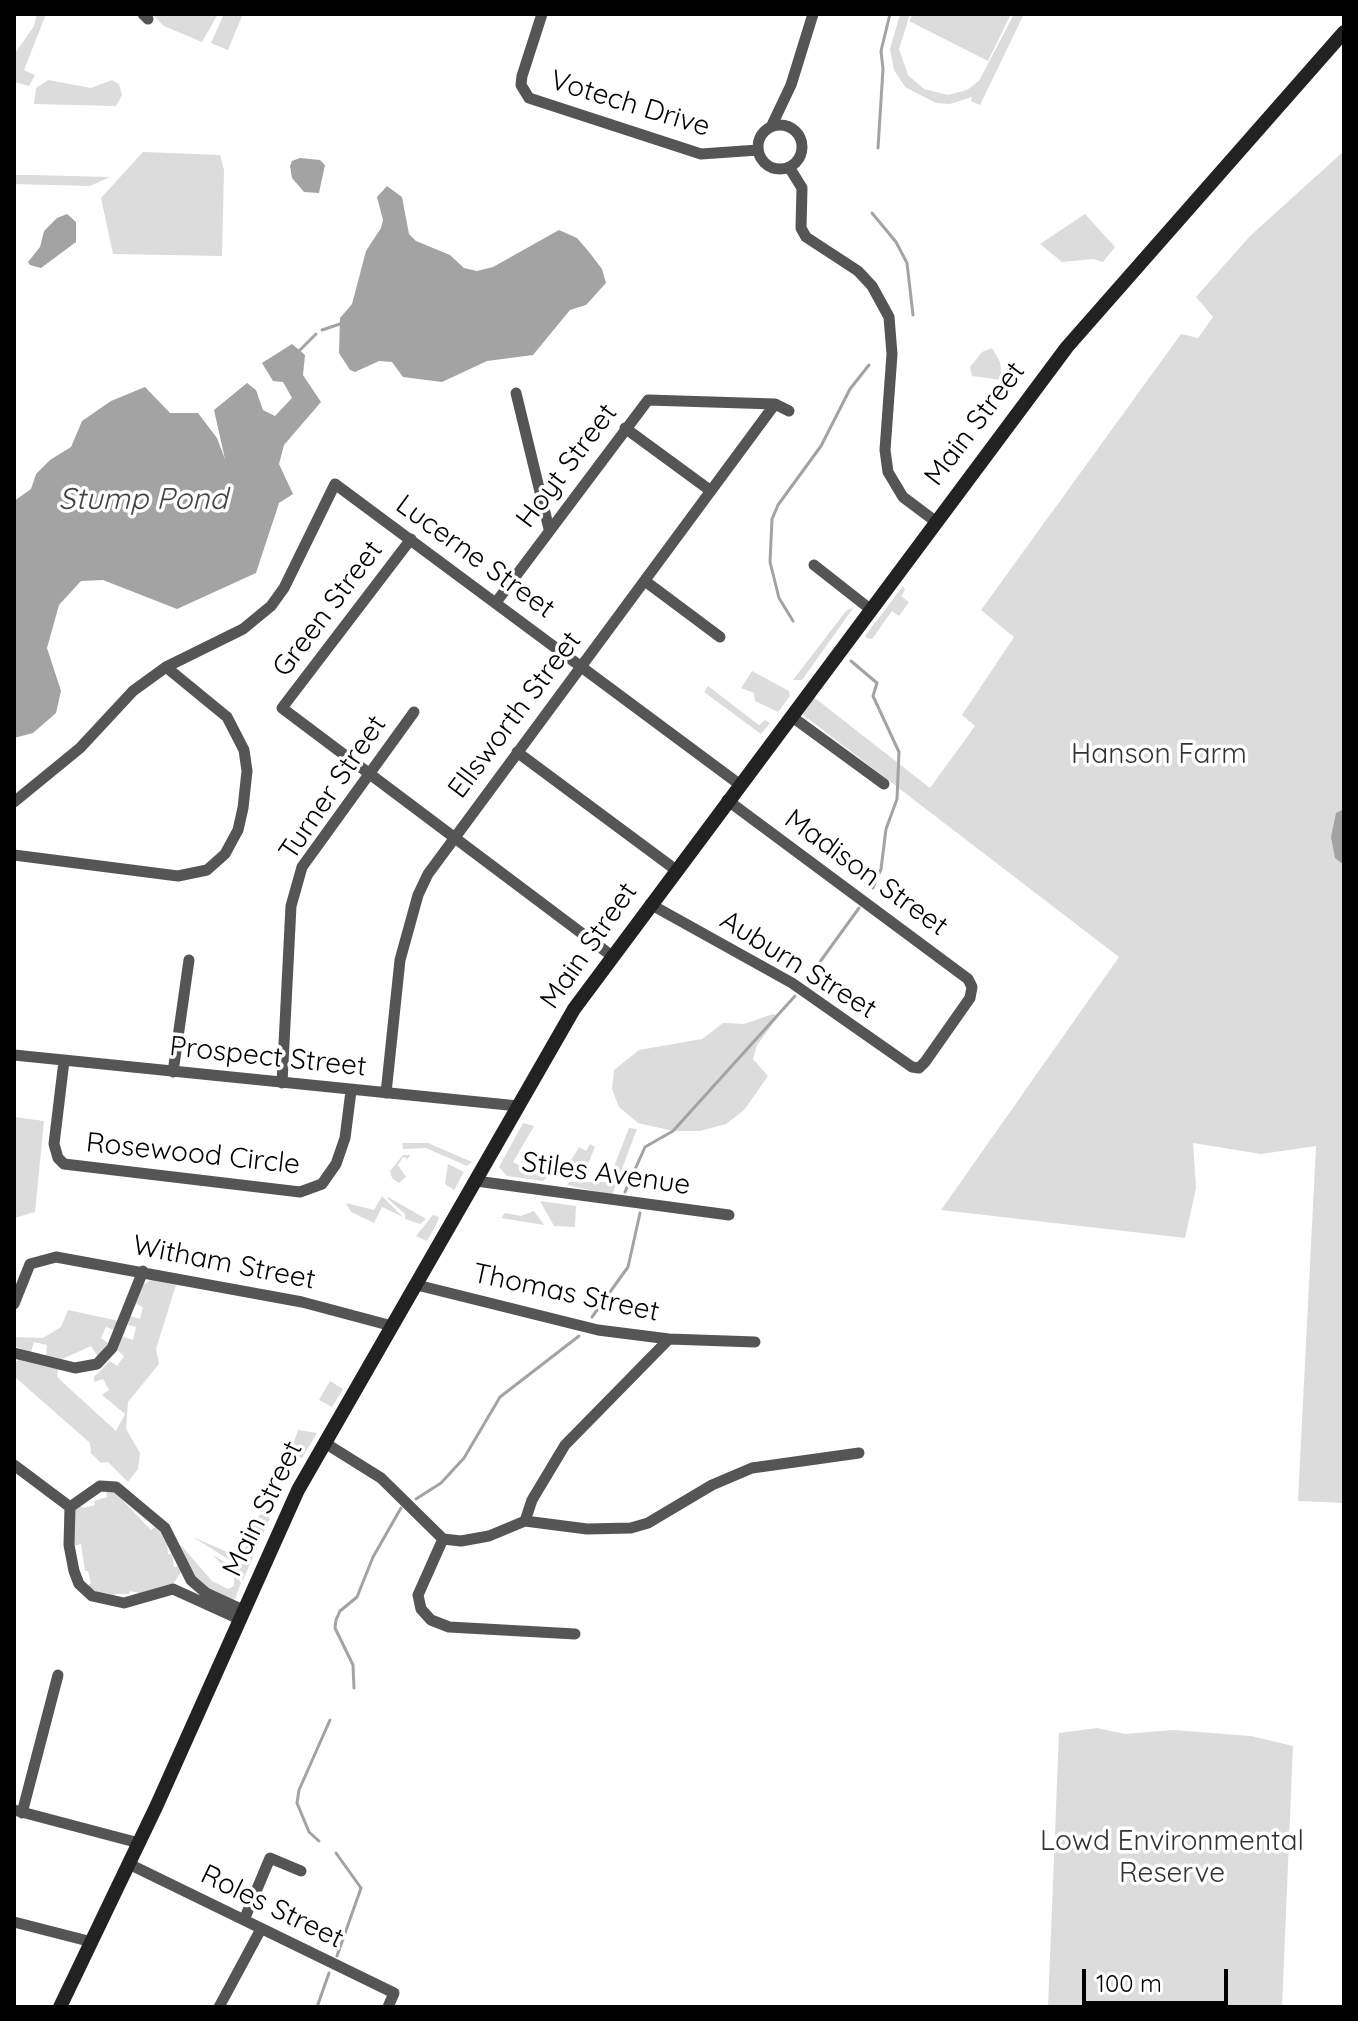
<!DOCTYPE html>
<html>
<head>
<meta charset="utf-8">
<style>
	body { margin:0 }
	#map { position:relative; width:1358px; height:2021px; overflow:hidden; background:#fff; font-family:Quicksand,sans-serif }
	canvas { display:block }
	.frame { position:absolute; inset:0; border:16px solid #000; pointer-events:none }
	.scale { position:absolute; left:1082px; top:1969px; width:146px; height:36px; box-sizing:border-box; border:4px solid #000; border-top:0; padding-left:10px; font-size:24px; line-height:28px; white-space:nowrap; color:#000; -webkit-text-stroke:6px #fff; paint-order:stroke }
</style>
</head>
<body>
<div id="map">
<canvas width="1358" height="2021"></canvas>
<div class="frame"></div>
<div class="scale">100 m</div>
</div>
<script>
const g = document.querySelector('canvas').getContext('2d');
g.lineJoin = 'round';
function fillPath(path, color) {
  g.fillStyle = color;
  g.fill(path, 'evenodd');
}
function poly(rows) {
  const path = new Path2D();
  for (const r of rows) {
    if (r.length === 3) {
      path.moveTo(r[0] + r[2], r[1]);
      path.arc(r[0], r[1], r[2], 0, 2 * Math.PI);
      continue;
    }
    path.moveTo(r[0], r[1]);
    for (let i = 2; i < r.length; i += 2) path.lineTo(r[i], r[i + 1]);
  }
  return path;
}
function trace(path, color, width, dash) {
  g.strokeStyle = color;
  g.lineWidth = width;
  g.lineCap = dash ? 'butt' : 'round';
  g.setLineDash(dash || []);
  g.stroke(path);
}
function label(font, color, halo, rows, align = 'center') {
  g.font = font + ' Quicksand,sans-serif';
  g.lineWidth = 7;
  g.setLineDash([]);
  g.textBaseline = 'middle';
  g.strokeStyle = halo;
  g.fillStyle = color;
  for (const [text, x, y, turn = 0] of rows) {
    g.save();
    g.translate(x, y);
    g.rotate((+turn || 0) * Math.PI / 180);
    g.textAlign = isNaN(turn) ? turn : align;
    if (halo) g.strokeText(text, 0, 0);
    g.fillText(text, 0, 0);
    g.restore();
  }
}
const green = poly([
	[37,14,46,14,24,70,35,75,29,86,14,82,14,55,34,26],
	[152,14,218,14,202,42,164,26],
	[224,14,242,16,228,50,211,43],
	[900,14,910,14,899,49,908,75,924,89,948,95,967,90,979,81,1014,14,1024,14,980,105,971,101,972,97,950,104,936,103,905,87,894,70,890,49],
	[913,14,1011,14,988,61,909,21],
	[48,80,91,88,112,80,119,84,122,95,116,106,34,104,36,88],
	[1344,151,1344,1503,1298,1501,1316,1146,1261,1154,1193,1143,1196,1188,1185,1238,941,1210,1119,957,798,711,811,695,930,788,975,726,962,715,1014,637,981,610,1181,334,1198,338,1213,317,1196,297,1250,236],
	[143,152,220,155,224,170,222,256,113,254,101,198],
	[14,175,33,175,110,177,90,186,14,184],
	[1085,214,1115,247,1103,262,1093,259,1062,262,1040,244],
	[992,348,1000,362,1002,380,972,376,970,367,982,352],
	[903,586,905,590,901,596,909,602,899,616,892,611,872,639,867,638,865,636],
	[854,607,802,680,793,680,846,611],
	[752,671,789,691,790,696,778,712,755,701,754,693,741,688],
	[708,686,759,725,765,720,770,723,761,734,704,692],
	[773,1014,778,1017,757,1045,753,1059,768,1076,744,1110,726,1124,700,1131,673,1131,638,1123,619,1107,612,1089,614,1070,639,1050,702,1039,723,1023,744,1024],
	[14,1117,44,1121,35,1212,14,1218],
	[523,1123,534,1126,513,1162,537,1175,545,1169,547,1177,543,1181,507,1176,499,1167],
	[629,1128,637,1129,612,1195,567,1185,569,1182,608,1182],
	[402,1143,428,1143,472,1162,467,1166,426,1148,403,1149],
	[590,1144,595,1147,587,1166,567,1167,579,1147,586,1151],
	[403,1155,410,1155,408,1159,403,1157,398,1165,406,1177,399,1183,392,1178,390,1171],
	[448,1164,464,1172,454,1190,445,1184],
	[382,1196,403,1217,382,1207,374,1223,351,1212,346,1203,374,1210],
	[387,1198,388,1197,426,1219,420,1224,405,1219,405,1214],
	[540,1201,576,1206,575,1227,554,1226],
	[534,1211,544,1225,501,1218,505,1213,521,1216],
	[433,1215,439,1217,437,1223,427,1241,416,1236],
	[152,1279,176,1285,156,1349,159,1364,128,1402,126,1429,140,1453,138,1469,128,1482,108,1462,101,1463,91,1453,90,1443,16,1378,14,1363,19,1360,58,1369,57,1377,116,1431,125,1414,102,1395,109,1390,103,1379,94,1382,94,1377,110,1361,117,1366,124,1356,117,1350,123,1337,133,1340,136,1327,128,1325,130,1316,140,1319,143,1307,136,1304,143,1285],
	[68,1310,119,1321,114,1330,106,1327,101,1338,109,1344,98,1357,91,1346,62,1359,46,1355,47,1345,34,1342,31,1352,14,1346,14,1337,43,1338,61,1327],
	[330,1381,343,1389,332,1407,319,1400],
	[298,1430,317,1433,302,1458,290,1453],
	[112,1489,151,1530,158,1525,167,1541,168,1554,172,1554,174,1567,179,1566,181,1572,173,1584,143,1594,130,1591,129,1594,115,1594,114,1599,86,1587,91,1583,88,1571,85,1571,81,1544,73,1546,72,1516,77,1505,83,1508,95,1505,94,1501,107,1497,106,1491],
	[264,1514,270,1518,243,1580,231,1561,193,1537,241,1558,259,1515],
	[180,1544,212,1581,228,1589,234,1586,234,1578,213,1555,229,1565,241,1583,235,1599,220,1597,194,1578],
	[1097,1728,1125,1734,1173,1730,1251,1736,1293,1746,1282,2007,1048,2007,1059,1733]
]);
const water = poly([
	[300,158,320,160,325,165,319,193,304,192,292,178,290,166,292,161],
	[387,186,402,197,409,234,416,241,450,255,464,268,477,271,493,267,559,230,577,238,589,252,602,269,606,283,586,305,570,310,533,355,487,361,442,382,403,377,392,362,379,361,355,372,350,370,339,353,340,318,352,304,366,251,381,228,383,220,377,197],
	[67,214,76,222,76,242,41,268,30,265,28,262,40,247,44,231,57,218],
	[292,344,305,355,303,375,321,402,284,445,279,464,293,494,279,503,256,573,177,609,103,580,81,581,59,605,47,648,61,691,56,713,33,733,14,738,14,501,31,489,36,474,50,460,71,447,82,421,111,401,145,387,170,413,198,413,217,438,225,459,214,410,247,383,256,390,263,410,275,416,292,398,283,382,273,381,262,363],
	[1344,809,1344,865,1335,858,1331,837,1336,813]
]);
const stream = poly([
	[878,148,883,69,881,51,890,14],
	[872,213,896,242,907,263,913,315],
	[322,330,340,324],
	[300,350,316,334],
	[793,621,779,598,770,562,772,519,778,505,821,446,850,389,869,365],
	[851,661,877,683,873,696,899,752,897,799,886,829,881,869,873,888],
	[809,977,859,908],
	[625,1192,645,1147,673,1131,795,996],
	[592,1317,628,1267,640,1213],
	[416,1499,441,1483,464,1458,500,1397,579,1336],
	[354,1688,353,1665,335,1628,336,1620,340,1611,357,1597,373,1557,401,1508],
	[319,1841,309,1832,297,1803,299,1790,330,1720],
	[336,1853,361,1888,337,1956],
	[317,2007,329,1973]
]);
const minor = poly([
	[143,14,148,19],
	[542,14,522,76,521,85,529,98,701,154,758,150],
	[780,147,22],
	[771,127,791,85,813,14],
	[789,167,802,188,801,228,806,237,858,271,872,286,889,317,892,354,885,450,888,472,903,497,935,521],
	[516,393,549,529],
	[625,428,711,491],
	[411,539,282,708,612,956],
	[814,565,870,609],
	[645,581,720,637],
	[497,601,648,400,775,404,789,411],
	[791,716,884,784],
	[517,752,676,870],
	[14,802,80,748,133,691,166,667,243,629,271,606,284,588,335,484,739,784],
	[14,855,178,876,207,870,225,854,238,830,243,808,247,771,244,750,227,717,166,667],
	[650,904,792,983,912,1067,919,1068,925,1062,970,998,972,987,968,979,727,800],
	[14,1055,518,1106],
	[64,1061,54,1144,58,1158,64,1164,300,1192,322,1184,336,1164,345,1138,351,1091],
	[173,1072,189,960],
	[282,1083,291,906,302,867,414,712],
	[386,1093,400,960,418,895,428,874,775,404],
	[476,1181,729,1215],
	[417,1285,598,1330,669,1339,755,1342],
	[14,1304,30,1264,56,1257,302,1302,392,1326],
	[14,1353,75,1368,97,1364,112,1348,143,1271],
	[325,1443,381,1478,443,1539,461,1541,489,1536,525,1521,587,1529,631,1528,648,1523,712,1485,752,1468,859,1453],
	[14,1465,70,1507],
	[525,1521,532,1500,565,1445,669,1339],
	[443,1539,418,1595,421,1609,431,1620,449,1627,575,1634],
	[239,1619,173,1589,124,1603,92,1596,79,1584,74,1571,69,1545,70,1507,100,1486,116,1487,165,1528,191,1580,206,1593,243,1610],
	[14,1810,139,1843],
	[22,1813,58,1675],
	[129,1864,394,1993,388,2007],
	[244,1920,270,1858,301,1871],
	[14,1922,92,1942],
	[219,2007,261,1929]
]);
const secondary = poly([
	[60,2007,156,1807,298,1490,574,1009,1067,347,1344,32]
]);
const streetNames = [
	["Votech Drive",630,104,17],
	["Main Street",975,424,-53],
	["Hoyt Street",567,466,-53],
	["Lucerne Street",475,557,36],
	["Green Street",328,609,-53],
	["Ellsworth Street",515,715,-53],
	["Turner Street",333,788,-56],
	["Madison Street",866,873,36],
	["Main Street",589,946,-55],
	["Auburn Street",798,965,32],
	["Prospect Street",268,1057,6],
	["Rosewood Circle",193,1154,6],
	["Stiles Avenue",606,1174,8],
	["Witham Street",224,1263,11],
	["Thomas Street",566,1293,12],
	["Main Street",263,1509,-64],
	["Roles Street",272,1907,26]
];
const parkNames = [
	["Hanson Farm",1159,755],
	["Lowd Environmental",1172,1842],
	["Reserve",1172,1874]
];
const waterNames = [
	["Stump Pond",143,500]
];
fillPath(green, '#dcdcdc');
fillPath(water, '#a3a3a3');
trace(stream, '#a3a3a3', 3);
trace(minor, '#555', 11);
trace(secondary, '#222', 14);
label('28px', '#000', '#fff', streetNames);
label('28px', '#333', '#fff', parkNames);
label('italic 30px', '#444', '#fff', waterNames);
</script>
</body>
</html>
